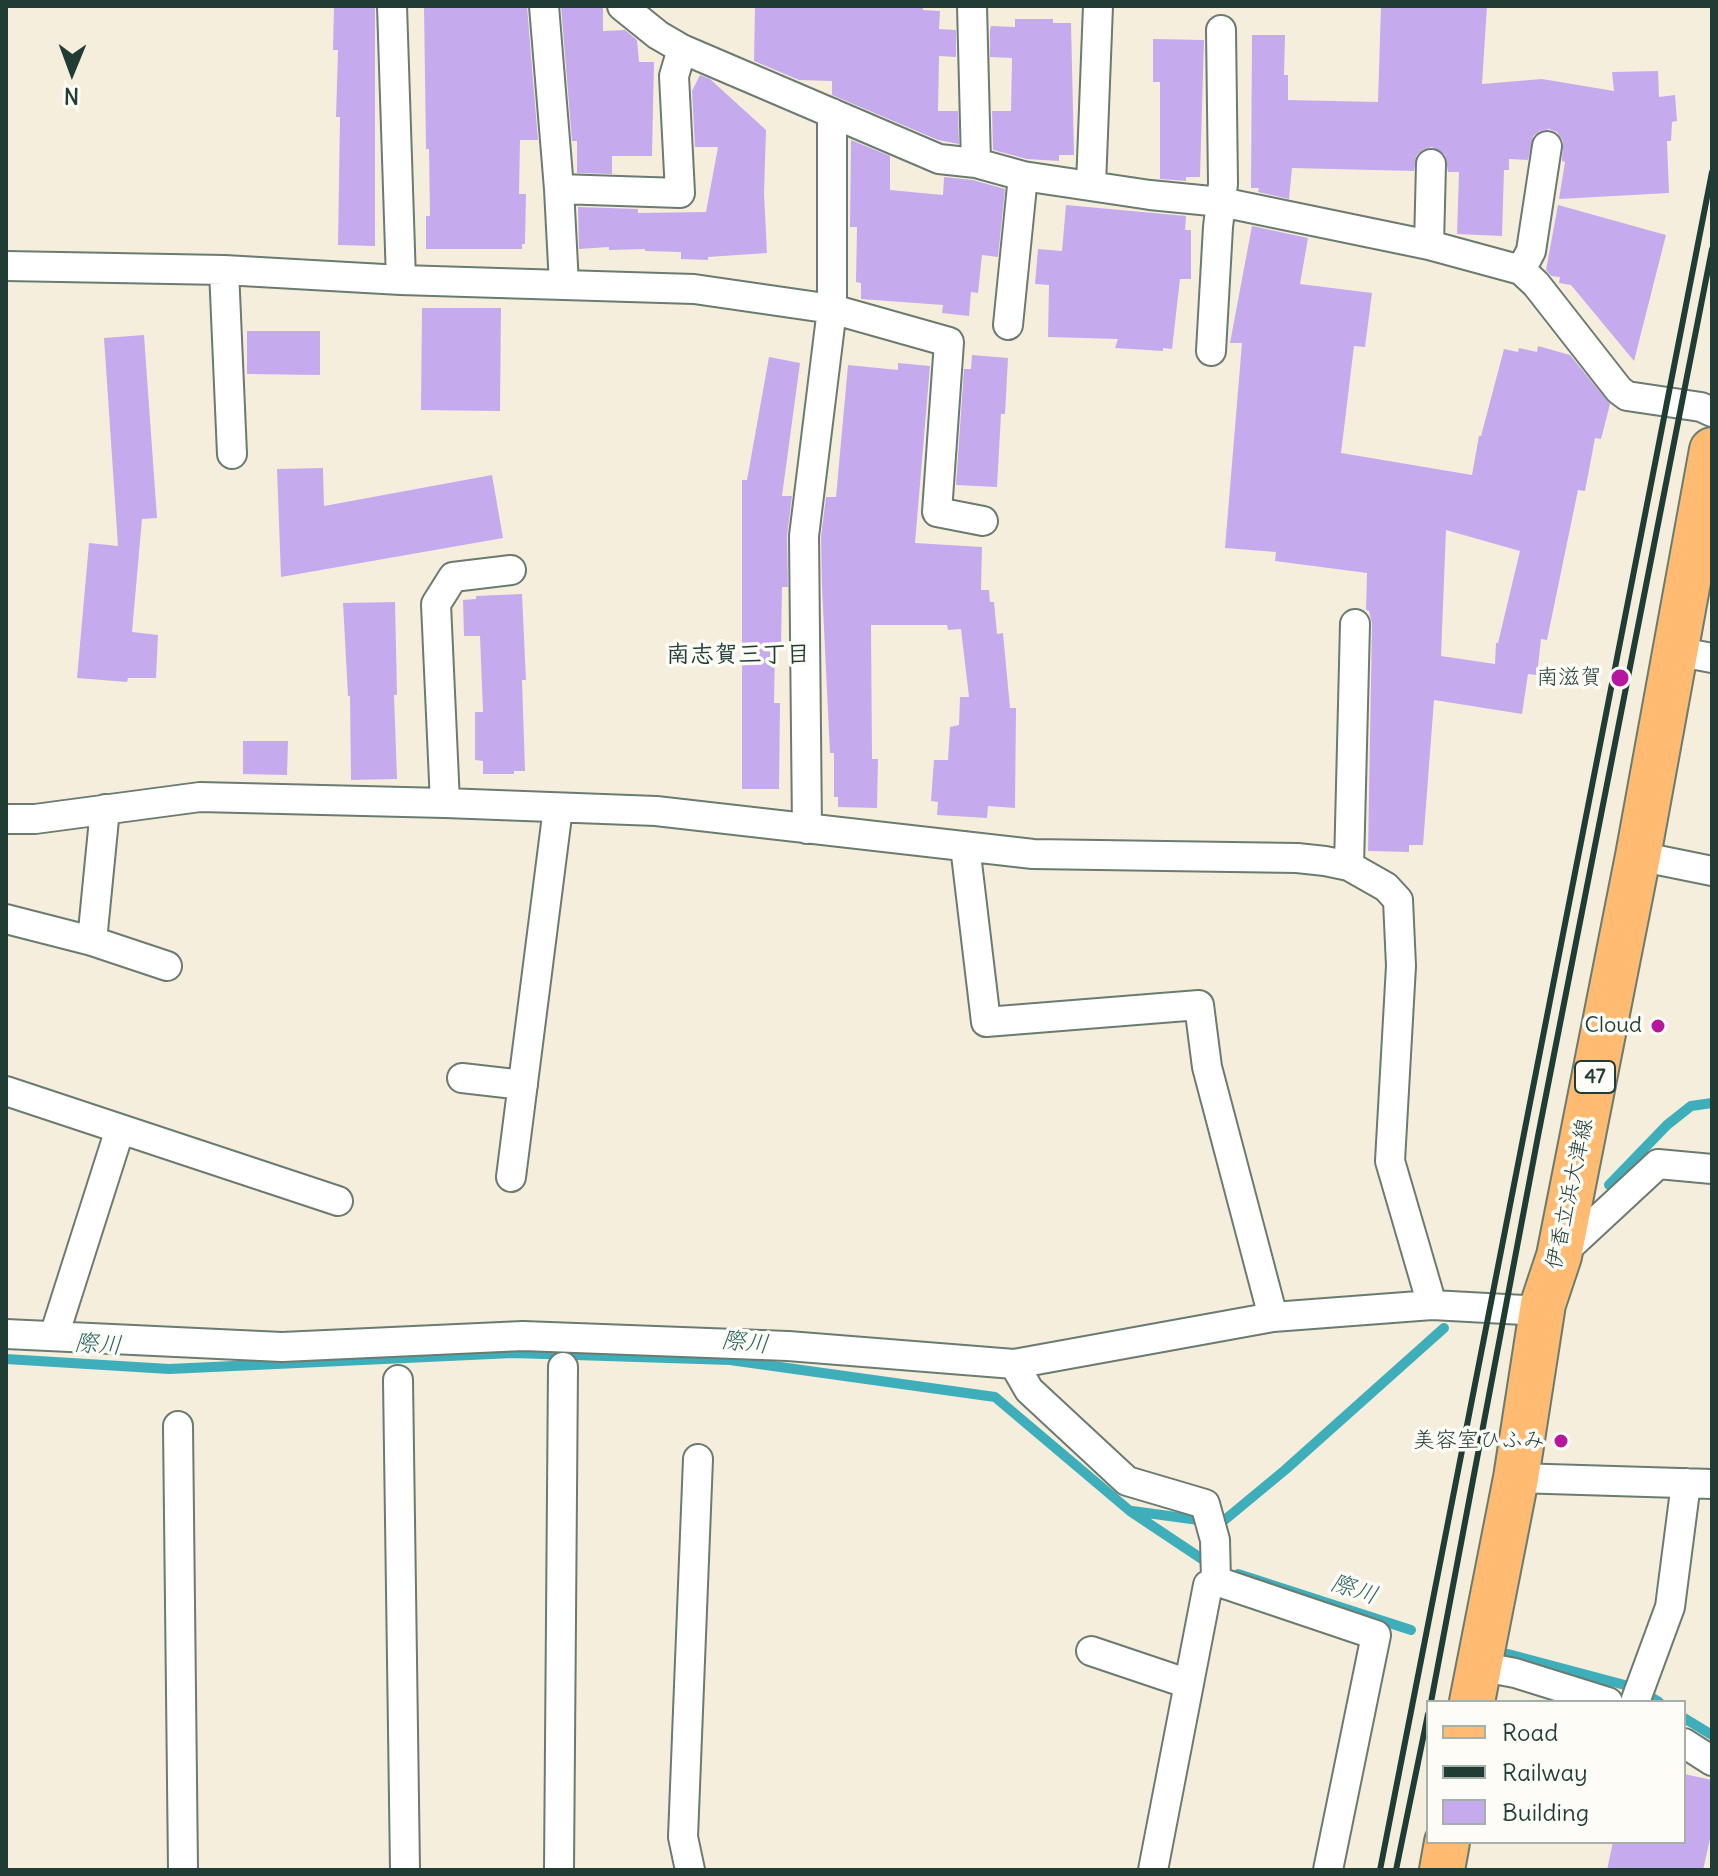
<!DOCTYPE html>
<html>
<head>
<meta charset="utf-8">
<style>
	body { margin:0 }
	#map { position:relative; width:1718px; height:1876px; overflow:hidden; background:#f6eedc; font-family:Delius,sans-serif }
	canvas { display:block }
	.frame { position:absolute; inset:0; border:8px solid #1f3d34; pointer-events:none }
	.legend { position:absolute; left:1426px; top:1700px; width:260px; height:144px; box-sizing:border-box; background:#fdfcf7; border:2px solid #a4b0a9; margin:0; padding:10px 14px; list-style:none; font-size:24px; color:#1f3d34 }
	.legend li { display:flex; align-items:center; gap:16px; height:40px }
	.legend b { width:40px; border:2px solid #a4b0a9 }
	.north { position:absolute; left:32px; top:32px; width:80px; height:80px; -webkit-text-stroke:6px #fdfcf7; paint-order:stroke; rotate:181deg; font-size:22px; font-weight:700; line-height:32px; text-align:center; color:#1f3d34 }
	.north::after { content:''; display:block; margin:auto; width:28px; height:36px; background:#1f3d34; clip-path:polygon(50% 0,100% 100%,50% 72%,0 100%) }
</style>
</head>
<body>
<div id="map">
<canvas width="1718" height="1876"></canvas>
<div class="frame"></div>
<ul class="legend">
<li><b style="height:10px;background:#febb71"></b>Road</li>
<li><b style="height:10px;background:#1f3d34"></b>Railway</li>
<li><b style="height:22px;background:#c5abed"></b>Building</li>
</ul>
<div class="north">N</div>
</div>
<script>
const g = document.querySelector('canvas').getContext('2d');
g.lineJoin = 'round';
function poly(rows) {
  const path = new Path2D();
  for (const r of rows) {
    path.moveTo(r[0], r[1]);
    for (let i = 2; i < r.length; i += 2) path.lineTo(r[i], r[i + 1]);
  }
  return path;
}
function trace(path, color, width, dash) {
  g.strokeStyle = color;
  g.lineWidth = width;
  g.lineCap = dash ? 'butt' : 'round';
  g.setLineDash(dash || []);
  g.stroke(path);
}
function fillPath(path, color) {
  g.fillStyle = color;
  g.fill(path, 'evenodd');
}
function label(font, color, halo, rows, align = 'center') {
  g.font = font + ' Delius,"Klee One",sans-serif';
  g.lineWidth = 7;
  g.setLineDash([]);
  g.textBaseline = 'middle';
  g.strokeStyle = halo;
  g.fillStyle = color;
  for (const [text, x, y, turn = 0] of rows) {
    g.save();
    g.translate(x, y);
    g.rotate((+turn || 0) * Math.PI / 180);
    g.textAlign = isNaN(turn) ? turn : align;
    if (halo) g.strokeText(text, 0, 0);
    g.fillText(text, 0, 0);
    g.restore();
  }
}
const stream = poly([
	[1609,1185,1667,1125,1691,1106,1712,1103],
	[6,1359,169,1369,513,1353,730,1360,995,1397,1130,1511,1211,1565],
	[1132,1511,1221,1523,1285,1470,1444,1328],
	[1238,1574,1411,1630],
	[1508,1654,1636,1688,1659,1702],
	[1684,1718,1712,1735]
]);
const building = poly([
	[334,6,375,6,375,246,338,245,340,117,336,117,338,50,333,50],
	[424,6,527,6,538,140,520,140,519,194,526,194,525,244,522,244,522,249,426,249,426,216,430,216,429,149,426,149],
	[561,6,603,6,603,31,625,30,637,40,639,62,654,62,652,156,612,156,612,174,577,173,577,141,572,141],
	[755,6,923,6,923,10,940,11,939,29,956,30,956,57,939,56,938,111,958,111,959,144,938,140,832,95,832,81,799,80,754,61],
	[1381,6,1487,6,1482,84,1542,79,1614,91,1612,72,1658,71,1659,97,1675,95,1677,121,1672,122,1671,141,1667,141,1669,193,1559,199,1565,162,1562,161,1563,141,1557,132,1549,129,1540,131,1533,136,1528,160,1509,159,1509,170,1504,170,1502,236,1457,234,1459,172,1448,172,1445,155,1432,147,1424,149,1417,155,1414,171,1292,168,1289,199,1258,192,1259,188,1251,188,1252,35,1285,35,1284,75,1288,75,1288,100,1378,102],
	[1015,19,1053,19,1053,23,1071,23,1074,155,1059,155,1059,161,1027,159,993,150,992,111,1011,111,1012,58,990,57,990,30,991,26,1015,27],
	[1153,39,1204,40,1200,177,1186,177,1186,181,1160,179,1160,82,1153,82],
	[700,75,710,79,766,130,764,193,767,253,708,257,708,260,681,259,681,252,645,251,645,249,609,250,609,247,579,249,578,207,638,209,638,213,706,212,718,147,695,147,692,91],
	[851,140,890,156,890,190,943,195,944,177,973,180,1005,189,998,257,982,255,978,293,971,292,969,316,942,313,943,305,861,299,861,283,856,282,857,227,850,227],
	[1066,205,1186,216,1185,230,1191,230,1191,279,1180,279,1172,349,1163,348,1163,351,1115,348,1118,339,1048,337,1049,285,1035,284,1038,249,1062,251],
	[1558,205,1666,235,1634,361,1571,285,1559,283,1560,277,1551,276,1546,270],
	[1252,226,1308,238,1300,284,1372,293,1365,347,1354,346,1341,453,1472,475,1479,436,1481,436,1504,349,1518,352,1519,348,1537,352,1538,346,1570,355,1610,404,1601,439,1595,438,1585,491,1578,490,1547,640,1541,639,1537,675,1528,674,1522,714,1434,700,1423,845,1409,845,1409,852,1368,851,1372,624,1369,611,1366,610,1367,573,1275,561,1276,552,1225,548,1242,343,1230,343],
	[1446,530,1520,551,1498,643,1496,643,1495,664,1441,656],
	[422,308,501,308,500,411,421,410],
	[247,331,320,331,320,375,247,374],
	[144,335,157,518,142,519,132,632,158,635,156,678,128,678,127,682,77,678,89,543,118,546,104,338],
	[972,355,1008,358,1005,414,1001,414,997,487,956,485,964,369,971,369],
	[769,357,800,363,782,496,792,496,787,536,788,587,782,587,781,649,775,649,774,703,780,703,779,789,742,789,742,480,747,480],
	[898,363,930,366,915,543,982,547,981,590,989,590,990,602,994,602,997,634,1003,633,1010,708,1016,708,1015,808,988,806,987,818,937,815,938,802,931,801,934,760,948,760,950,727,959,725,960,697,969,697,961,629,948,630,947,625,871,625,872,759,878,759,877,808,838,807,838,797,834,797,834,753,830,753,822,587,821,537,826,497,836,497,848,365,898,370],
	[323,468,324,506,492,475,503,538,281,577,277,469],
	[522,594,526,680,522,680,525,771,514,771,514,774,483,774,483,761,475,760,475,712,483,712,480,636,464,636,463,600,476,599,476,596],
	[395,602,397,695,394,695,397,779,351,780,350,696,348,696,343,603],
	[243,741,288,741,287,775,243,774],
	[1684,1774,1712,1780,1712,1830,1703,1870,1607,1870,1613,1842,1684,1842]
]);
const street = poly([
	[392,6,401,280],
	[544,6,559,189,564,285],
	[622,6,658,35,682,49,939,159,976,163,1023,176,1150,195,1221,202,1429,245,1521,270,1536,284,1619,390,1627,396,1701,407,1712,412],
	[972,6,976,163],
	[1091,185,1098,6],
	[559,189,680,193,674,76,682,49],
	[1429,245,1431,164],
	[6,266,224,270,401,280,694,289,832,309,949,342,937,512,983,521],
	[224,270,232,454],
	[1521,270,1531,251,1547,146],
	[1008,325,1023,176],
	[1211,351,1218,227,1223,184,1221,30],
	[1675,651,1712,658],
	[445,803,436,604,453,577,511,570],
	[6,819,35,819,200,797,445,803,656,811,1033,854,1297,858,1325,861,1349,866,1386,887,1398,900,1401,966,1390,1161,1432,1305],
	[807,829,804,536,832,309,832,113],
	[965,846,986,1022,1199,1005,1207,1067,1273,1317],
	[1638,856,1712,871],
	[1349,866,1355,624],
	[6,919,92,941,167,966],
	[92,941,105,809],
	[462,1078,523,1085],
	[6,1091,338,1201],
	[511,1177,558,808],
	[1561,1254,1658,1164,1712,1169],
	[6,1334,282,1347,523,1336,788,1346,1014,1364,1273,1317,1432,1305,1524,1310,1543,1304],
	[54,1336,120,1129],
	[1014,1364,1029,1390,1127,1481,1205,1504,1215,1540,1216,1581,1376,1635,1328,1870],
	[398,1380,405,1870],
	[178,1426,183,1870],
	[1516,1478,1712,1484],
	[1091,1651,1189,1684],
	[1478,1666,1515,1673,1608,1702],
	[1635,1702,1670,1607,1686,1483],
	[1684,1743,1712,1761],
	[559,1870,563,1367],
	[690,1870,683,1837,698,1459],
	[1153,1870,1208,1585,1216,1581]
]);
const primary = poly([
	[1472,1702,1516,1478,1543,1304,1559,1256,1638,856,1712,450],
	[1442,1870,1447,1842]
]);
const rail = poly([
	[1431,1702,1538,1136,1712,249],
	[1380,1870,1712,172],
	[1396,1870,1428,1714]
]);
const markers = [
	[1620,678,10,"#b5179e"],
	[1658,1026,8,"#b5179e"],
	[1561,1441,8,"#b5179e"]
];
const shields = [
	[1595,1077,40]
];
const shieldNames = [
	["47",1595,1077]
];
const poiNames = [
	["南滋賀",1602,678],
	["Cloud",1642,1026],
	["美容室ひふみ",1545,1441]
];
const streetNames = [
	["伊香立浜大津線",1570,1194,-78]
];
const neighbourhoodNames = [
	["南志賀三丁目",738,655]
];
const waterNames = [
	["際川",745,1343,6],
	["際川",98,1345,4],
	["際川",1354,1590,18]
];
trace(stream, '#3faebb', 10);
fillPath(building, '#c5abed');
trace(street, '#6a7b6f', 32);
trace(primary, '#6a7b6f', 48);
trace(street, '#fff', 28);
trace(primary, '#febb71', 44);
trace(rail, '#1f3d34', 6);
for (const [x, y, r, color] of markers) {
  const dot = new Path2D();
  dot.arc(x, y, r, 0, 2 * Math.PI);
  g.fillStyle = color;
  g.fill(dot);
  trace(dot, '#fdfcf7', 3);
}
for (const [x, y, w] of shields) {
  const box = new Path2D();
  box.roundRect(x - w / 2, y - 16, w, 32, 6);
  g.fillStyle = '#fdfcf7';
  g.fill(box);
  trace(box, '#1f3d34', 2);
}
label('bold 20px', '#1f3d34', null, shieldNames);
label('22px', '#1f3d34', '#fdfcf7', poiNames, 'right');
label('22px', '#1f3d34', '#fdfcf7', streetNames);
label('bold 24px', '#1f3d34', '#fdfcf7', neighbourhoodNames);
label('italic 24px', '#2a6563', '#fdfcf7', waterNames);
</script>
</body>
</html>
